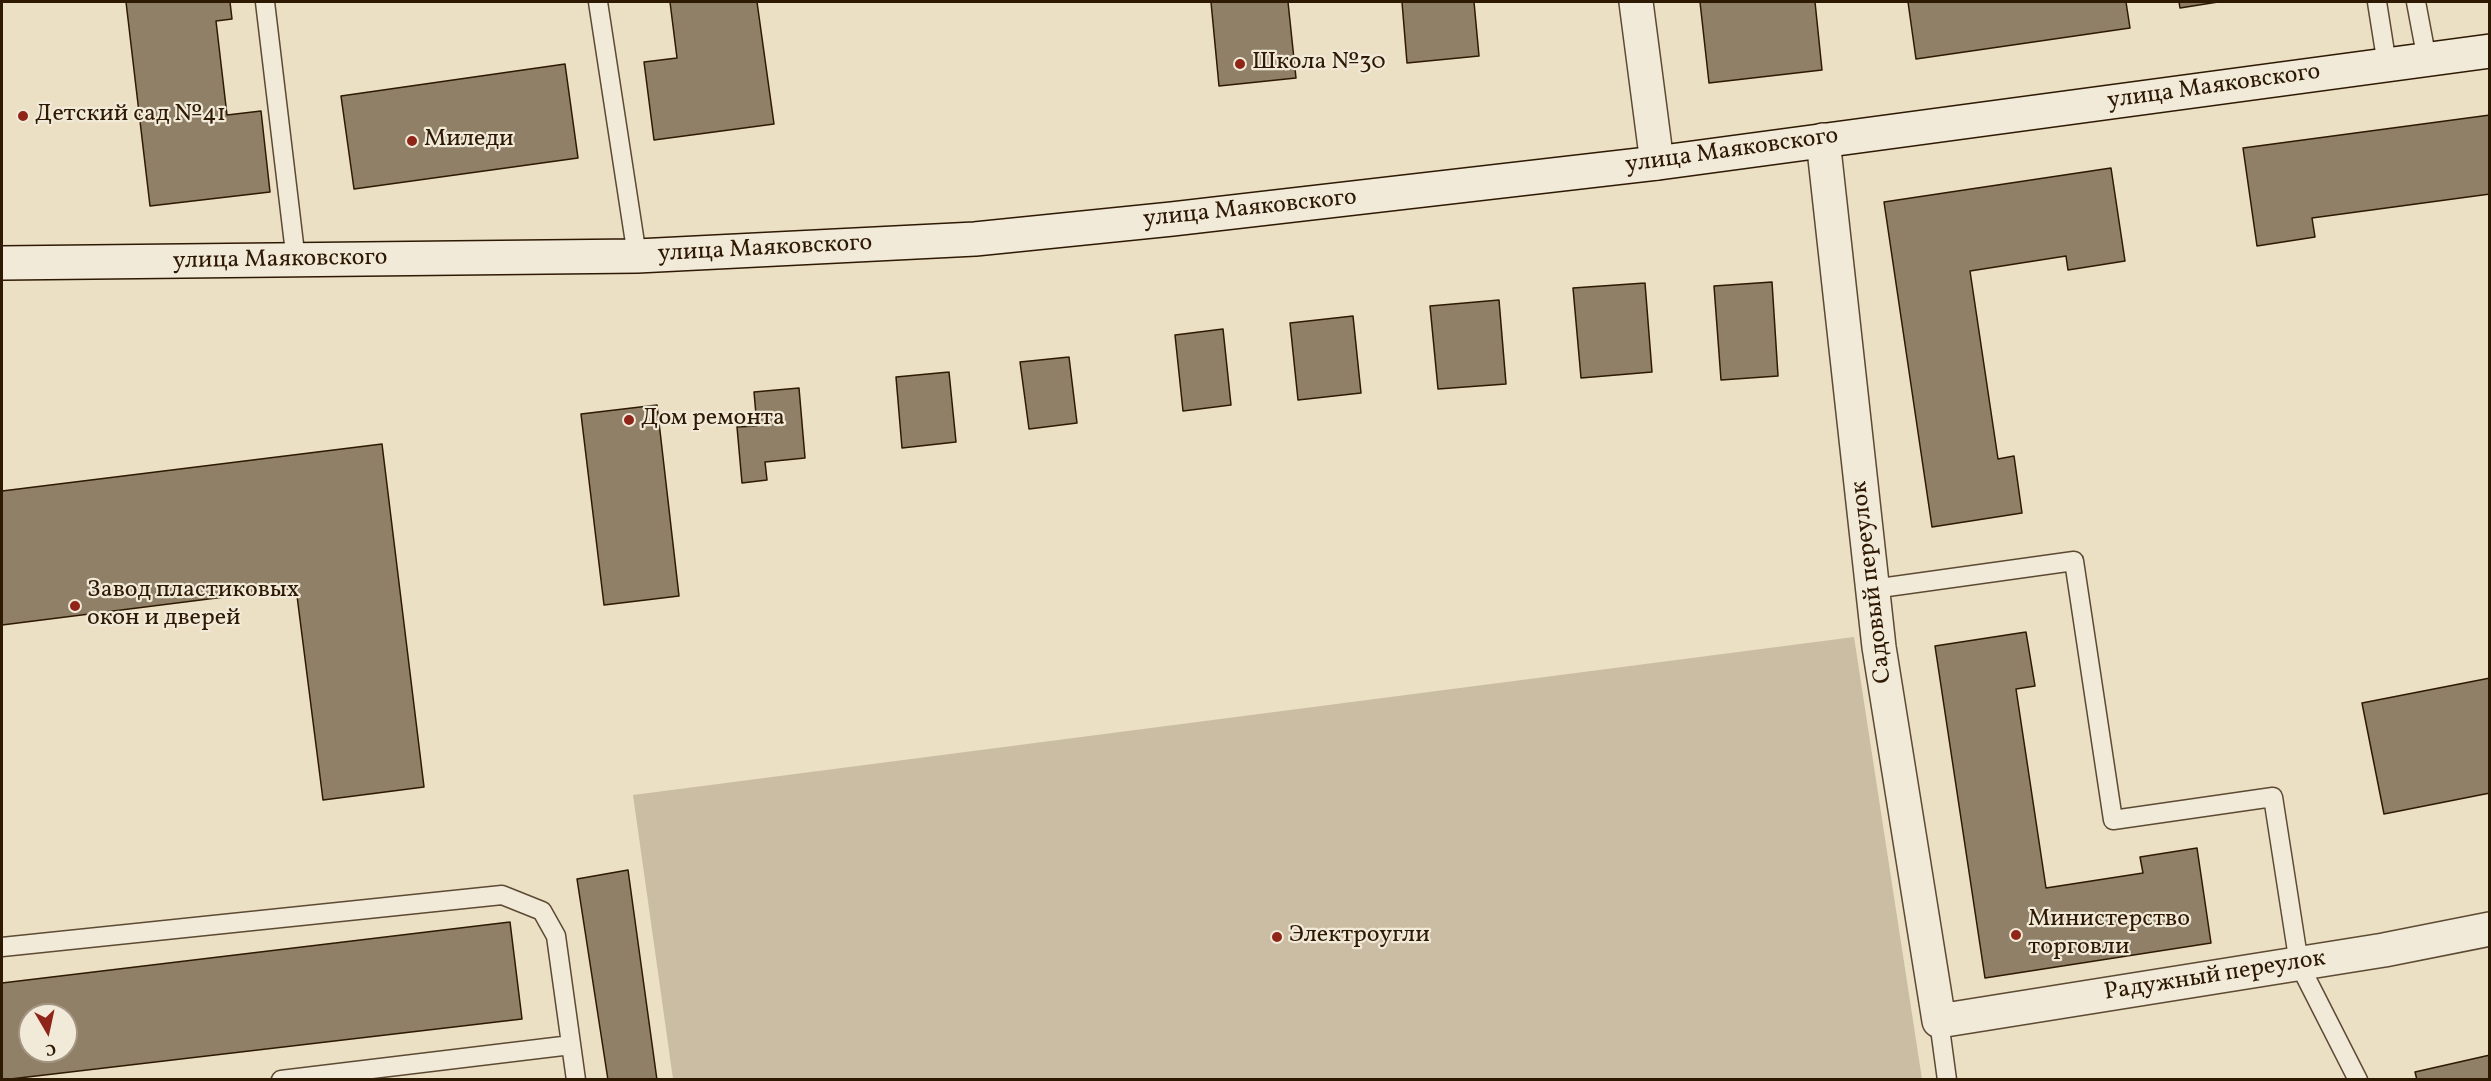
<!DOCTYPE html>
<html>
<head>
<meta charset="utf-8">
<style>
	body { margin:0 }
	#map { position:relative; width:2491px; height:1081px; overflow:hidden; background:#ebdfc4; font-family:Vollkorn,serif }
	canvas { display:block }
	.frame { position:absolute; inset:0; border:3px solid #2e1903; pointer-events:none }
	.north { position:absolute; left:18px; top:1003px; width:60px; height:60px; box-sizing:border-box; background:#f2ead9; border:2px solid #a49683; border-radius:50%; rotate:171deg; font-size:16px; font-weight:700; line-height:24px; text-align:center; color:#2e1903 }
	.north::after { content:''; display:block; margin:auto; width:21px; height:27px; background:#8f2418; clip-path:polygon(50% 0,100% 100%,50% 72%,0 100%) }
</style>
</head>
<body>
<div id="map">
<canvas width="2491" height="1081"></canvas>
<div class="frame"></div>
<div class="north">С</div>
</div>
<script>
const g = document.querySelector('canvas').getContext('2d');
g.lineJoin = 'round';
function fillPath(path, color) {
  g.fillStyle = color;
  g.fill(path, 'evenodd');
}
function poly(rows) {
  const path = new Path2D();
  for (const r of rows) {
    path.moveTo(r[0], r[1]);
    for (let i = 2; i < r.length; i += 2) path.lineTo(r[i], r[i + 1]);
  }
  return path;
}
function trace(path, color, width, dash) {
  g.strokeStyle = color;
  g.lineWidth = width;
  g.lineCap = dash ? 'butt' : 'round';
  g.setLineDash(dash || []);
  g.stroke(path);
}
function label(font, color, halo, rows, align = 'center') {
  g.font = font + ' Vollkorn,serif';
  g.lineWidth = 4.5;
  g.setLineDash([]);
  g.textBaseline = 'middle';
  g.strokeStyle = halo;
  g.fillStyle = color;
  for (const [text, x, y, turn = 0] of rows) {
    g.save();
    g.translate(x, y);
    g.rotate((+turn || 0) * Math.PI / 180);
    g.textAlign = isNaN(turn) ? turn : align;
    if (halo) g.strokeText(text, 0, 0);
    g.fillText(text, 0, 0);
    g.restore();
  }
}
const green = poly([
	[1854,637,1922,1079,673,1079,633,795]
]);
const building = poly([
	[126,2,230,2,232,19,216,21,227,115,261,111,270,192,150,206,126,2],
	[670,2,757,2,774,124,654,140,644,62,677,58,670,2],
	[1211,2,1288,2,1296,78,1219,86,1211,2],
	[1402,2,1474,2,1479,56,1407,63,1402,2],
	[1700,2,1815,2,1822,70,1709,83,1700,2],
	[1908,2,2126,2,2130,28,1916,59,1908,2],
	[2179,2,2218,2,2180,8,2179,2],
	[565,64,578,158,354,189,341,96,565,64],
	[2490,115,2490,194,2312,218,2315,237,2257,246,2243,148,2490,115],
	[2111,168,2125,261,2068,270,2066,256,1970,271,1998,459,2014,456,2022,513,1932,527,1884,202,2111,168],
	[1772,282,1778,376,1721,380,1714,286,1772,282],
	[1645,283,1652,372,1581,378,1573,288,1645,283],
	[1499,300,1506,384,1438,389,1430,306,1499,300],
	[1353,316,1361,393,1298,400,1290,323,1353,316],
	[1223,329,1231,405,1183,411,1175,335,1223,329],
	[1069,357,1077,423,1029,429,1020,362,1069,357],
	[949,372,956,442,902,448,896,377,949,372],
	[799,388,805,458,765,462,767,480,742,483,737,427,757,426,754,392,799,388],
	[657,405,679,596,604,605,581,414,657,405],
	[382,444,424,787,323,800,296,588,2,625,2,491,382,444],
	[2026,632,2035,686,2016,689,2046,888,2143,873,2140,857,2197,848,2211,943,1985,978,1935,646,2026,632],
	[2490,678,2490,793,2384,814,2362,703,2490,678],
	[628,870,657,1080,608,1080,577,879,628,870],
	[510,922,522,1019,2,1080,2,983,510,922],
	[30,1015,66,1015,66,1051,30,1051,30,1015],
	[2490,1055,2490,1080,2417,1080,2415,1072,2490,1055]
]);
const lane = poly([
	[265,2,296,261],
	[598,2,637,256],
	[2377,2,2387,65],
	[2416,2,2427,60],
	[1873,589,2074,561,2113,820,2273,797,2299,964,2358,1080],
	[2,947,502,895,542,911,556,936,576,1080],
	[1939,1021,1947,1080],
	[281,1080,571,1045]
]);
const street = poly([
	[1636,2,1657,163],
	[1823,140,1879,647,1939,1021,2384,950,2490,929]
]);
const secondary = poly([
	[2,263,637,256,975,239,1172,219,1657,163,2490,51]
]);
const markers = [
	[1240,64,6,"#8f2418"],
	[23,116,6,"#8f2418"],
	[412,141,6,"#8f2418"],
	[629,420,6,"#8f2418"],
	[75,606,6,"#8f2418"],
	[2016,935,6,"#8f2418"],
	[1277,937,6,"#8f2418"]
];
const poiNames = [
	["Школа №30",1252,64],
	["Детский сад №41",35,116],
	["Миледи",424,141],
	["Дом ремонта",641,420],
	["Завод пластиковых",87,592],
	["окон и дверей",87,620],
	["Министерство",2028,921],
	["торговли",2028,949],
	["Электроугли",1289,937]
];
const streetNames = [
	["улица Маяковского",2214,88,-8],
	["улица Маяковского",1732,152,-8],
	["улица Маяковского",1250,210,-6],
	["улица Маяковского",765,250,-3],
	["улица Маяковского",280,261,-1],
	["Садовый переулок",1873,582,-97],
	["Радужный переулок",2215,977,-9]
];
fillPath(green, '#cbbda3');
fillPath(building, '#908067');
trace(building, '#2e1903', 1.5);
trace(lane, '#5d4a33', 21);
trace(street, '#5d4a33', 36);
trace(secondary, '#2e1903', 36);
trace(lane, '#f2ead9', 18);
trace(street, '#f2ead9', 33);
trace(secondary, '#f2ead9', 33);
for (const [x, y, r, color] of markers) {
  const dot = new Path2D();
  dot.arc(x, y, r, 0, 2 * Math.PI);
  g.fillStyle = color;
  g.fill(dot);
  trace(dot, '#f2ead9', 2);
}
label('24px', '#2e1903', '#f2ead9', poiNames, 'left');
label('24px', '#2e1903', '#f2ead9', streetNames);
</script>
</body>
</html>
